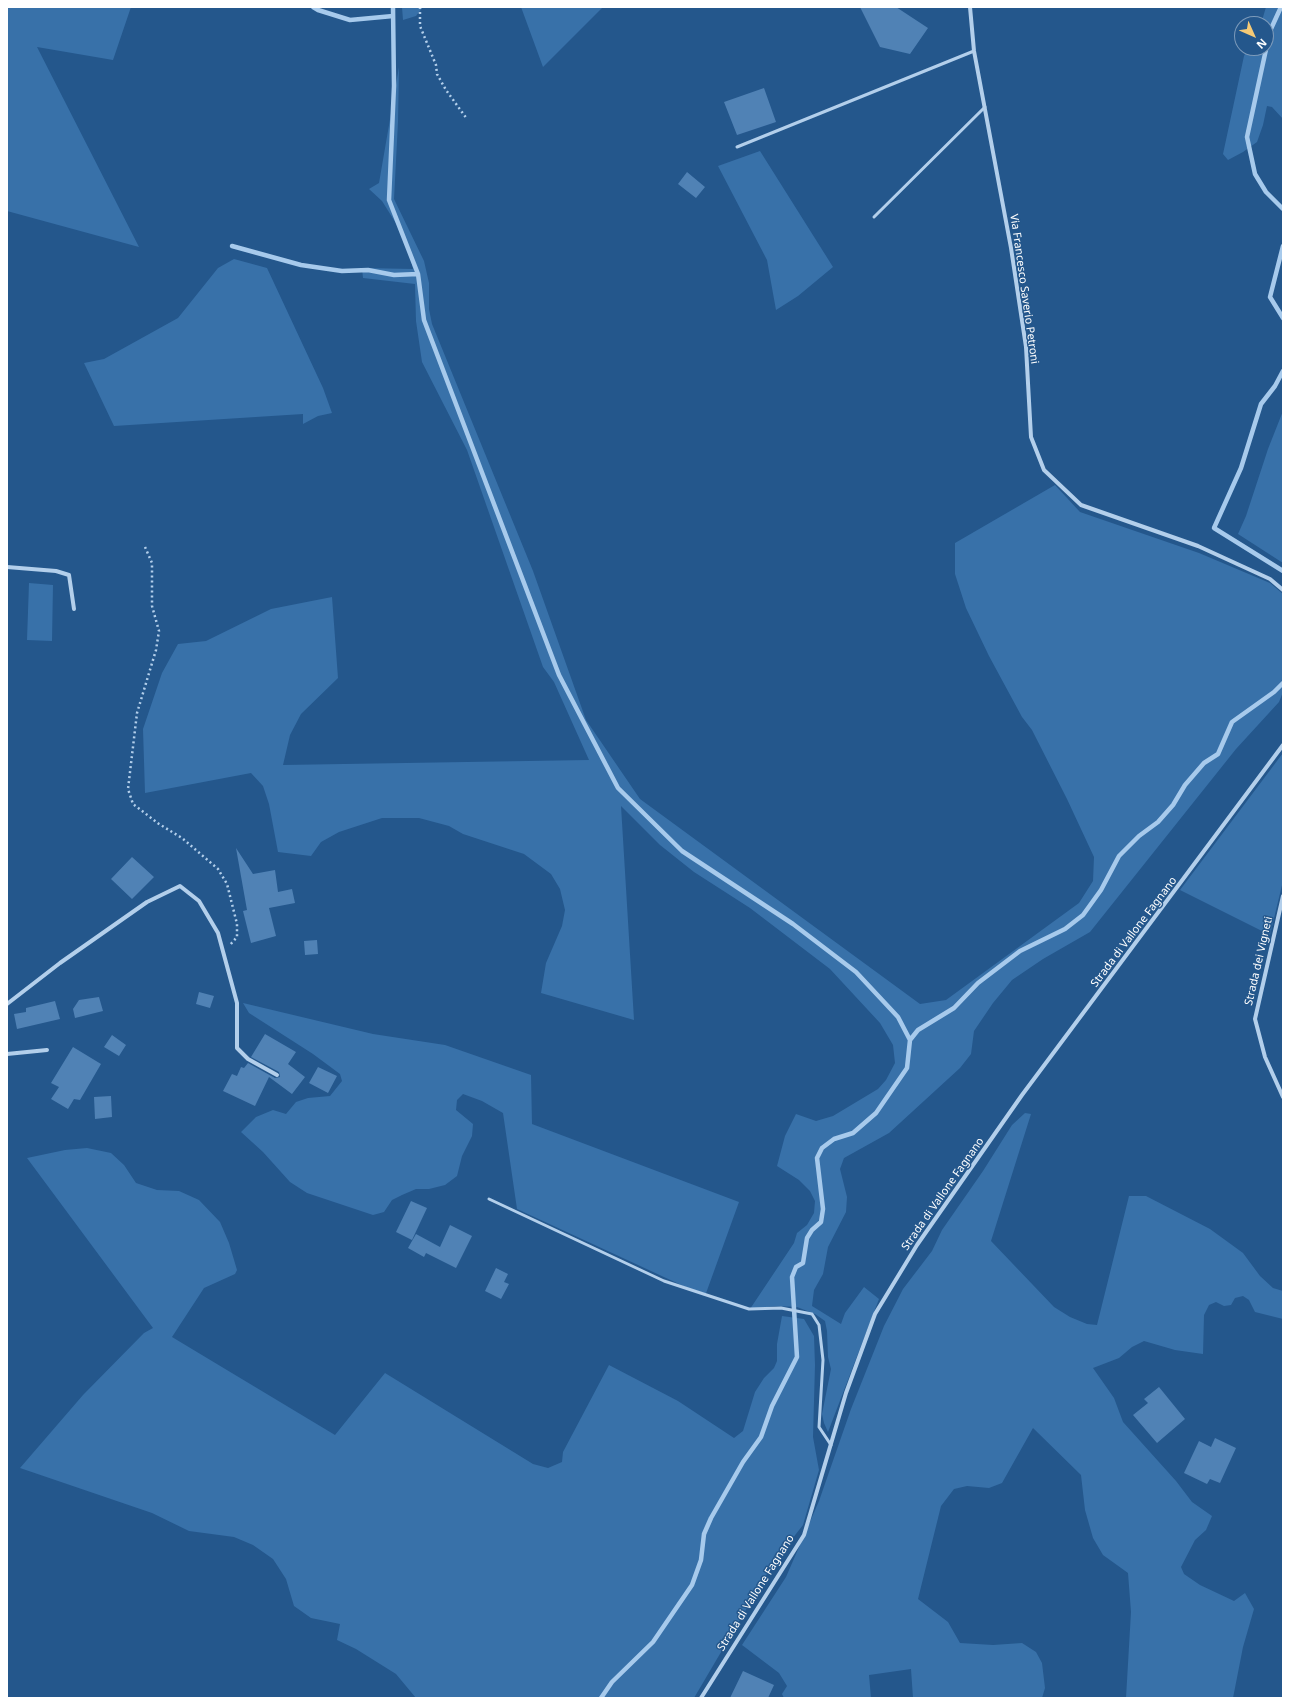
<!DOCTYPE html>
<html>
<head>
<meta charset="utf-8">
<style>
	body { margin:0 }
	#map { position:relative; width:1290px; height:1705px; overflow:hidden; background:#24578c; font-family:"Noto Sans",sans-serif }
	canvas { display:block }
	.frame { position:absolute; inset:0; border:8px solid #fff; pointer-events:none }
	.north { position:absolute; left:1234px; top:16px; width:40px; height:40px; box-sizing:border-box; background:#24578c; border:1px solid #7c9aba; border-radius:50%; rotate:135deg; font-size:11px; font-weight:700; line-height:16px; text-align:center; color:#fff }
	.north::after { content:''; display:block; margin:auto; width:14px; height:18px; background:#f5ca76; clip-path:polygon(50% 0,100% 100%,50% 72%,0 100%) }
</style>
</head>
<body>
<div id="map">
<canvas width="1290" height="1705"></canvas>
<div class="frame"></div>
<div class="north">N</div>
</div>
<script>
const g = document.querySelector('canvas').getContext('2d');
g.lineJoin = 'round';
function fillPath(path, color) {
  g.fillStyle = color;
  g.fill(path, 'evenodd');
}
function poly(rows) {
  const path = new Path2D();
  for (const r of rows) {
    path.moveTo(r[0], r[1]);
    for (let i = 2; i < r.length; i += 2) path.lineTo(r[i], r[i + 1]);
  }
  return path;
}
function trace(path, color, width, dash) {
  g.strokeStyle = color;
  g.lineWidth = width;
  g.lineCap = dash ? 'butt' : 'round';
  g.setLineDash(dash || []);
  g.stroke(path);
}
function label(font, color, halo, rows, align = 'center') {
  g.font = font + ' "Noto Sans",sans-serif';
  g.lineWidth = 3;
  g.setLineDash([]);
  g.textBaseline = 'middle';
  g.strokeStyle = halo;
  g.fillStyle = color;
  for (const [text, x, y, turn = 0] of rows) {
    g.save();
    g.translate(x, y);
    g.rotate((+turn || 0) * Math.PI / 180);
    g.textAlign = isNaN(turn) ? turn : align;
    if (halo) g.strokeText(text, 0, 0);
    g.fillText(text, 0, 0);
    g.restore();
  }
}
const green = poly([
	[7,7,131,7,113,60,37,47,139,247,7,211],
	[402,7,423,7,416,16,403,20],
	[521,7,603,7,543,67],
	[1266,7,1283,7,1283,119,1272,107,1267,106,1263,125,1257,142,1243,152,1228,160,1223,154,1244,56,1248,48,1266,48,1266,24,1261,24],
	[399,67,398,122,394,199,424,261,429,283,429,309,432,324,533,571,586,720,640,799,920,1004,946,1000,1079,903,1093,881,1094,857,1067,799,1032,730,1022,717,989,656,966,608,955,574,955,543,1055,485,1080,512,1199,553,1270,583,1283,594,1283,677,1281,683,1283,692,1279,702,1236,749,1090,932,1043,959,1012,980,993,1003,974,1031,971,1054,960,1068,889,1133,844,1158,840,1169,847,1197,846,1212,828,1247,823,1274,814,1290,812,1306,841,1324,845,1313,864,1287,879,1299,828,1432,824,1423,822,1414,831,1369,828,1357,827,1331,825,1321,815,1314,797,1307,775,1306,750,1309,794,1243,797,1233,807,1225,814,1213,815,1201,810,1191,799,1180,777,1166,785,1136,796,1114,816,1121,833,1116,878,1089,886,1080,895,1063,893,1045,880,1023,830,969,750,908,694,872,660,845,621,806,634,1020,541,993,546,963,562,926,565,910,560,889,551,874,524,854,463,834,449,826,419,818,382,818,339,832,321,842,311,856,278,852,269,804,263,786,251,773,145,793,143,729,162,673,178,644,206,641,271,609,332,597,338,678,301,714,290,735,283,765,589,760,554,682,543,667,467,450,422,362,416,321,415,284,363,278,362,268,413,269,408,246,397,225,382,201,369,189,379,183],
	[760,151,833,267,798,296,776,310,767,260,718,166],
	[234,259,267,268,323,388,332,413,318,416,303,424,303,414,114,426,84,363,104,359,178,318,218,268],
	[1283,411,1283,563,1238,534,1246,516,1268,449],
	[29,583,53,585,52,641,27,640],
	[1283,753,1283,881,1270,935,1180,890],
	[243,1003,373,1034,445,1045,531,1075,532,1124,739,1202,705,1296,517,1209,503,1113,482,1101,463,1094,457,1100,456,1110,473,1124,472,1136,462,1156,457,1176,445,1185,429,1189,416,1189,402,1195,392,1200,384,1212,373,1215,307,1193,290,1182,263,1152,241,1132,256,1117,273,1110,286,1114,296,1102,308,1098,330,1096,342,1081,340,1074,313,1054,249,1013],
	[1025,1113,1031,1114,991,1241,1054,1307,1070,1317,1087,1324,1097,1325,1129,1196,1146,1196,1210,1229,1243,1253,1260,1276,1273,1288,1283,1291,1283,1319,1255,1312,1249,1300,1243,1296,1235,1298,1231,1305,1224,1306,1216,1302,1209,1305,1204,1315,1203,1354,1175,1350,1144,1341,1132,1347,1119,1358,1093,1368,1114,1398,1123,1422,1176,1481,1192,1502,1212,1516,1206,1530,1195,1540,1181,1567,1184,1574,1200,1585,1234,1601,1245,1593,1254,1609,1243,1647,1233,1698,1126,1698,1131,1612,1128,1573,1103,1555,1093,1538,1085,1510,1081,1475,1033,1428,1002,1483,989,1488,967,1486,954,1489,941,1506,918,1599,948,1622,960,1643,993,1645,1022,1643,1036,1652,1042,1663,1045,1688,1042,1698,913,1698,911,1669,869,1675,871,1698,784,1698,782,1694,787,1686,779,1673,742,1645,786,1577,819,1501,851,1409,884,1326,903,1289,932,1251,942,1230,983,1171,1012,1125],
	[87,1148,111,1153,124,1165,136,1183,157,1190,179,1191,199,1200,220,1222,229,1243,237,1270,235,1274,204,1288,172,1337,335,1435,385,1373,533,1464,548,1468,562,1462,563,1452,609,1365,678,1401,734,1438,743,1431,755,1392,764,1378,774,1368,777,1361,777,1344,782,1316,804,1319,814,1336,815,1365,813,1437,819,1470,803,1525,774,1562,694,1698,416,1698,396,1674,356,1649,337,1640,340,1624,311,1618,294,1606,286,1579,273,1559,253,1545,234,1537,189,1531,152,1513,20,1468,83,1395,144,1333,153,1328,27,1158,65,1150]
]);
const stream = poly([
	[313,7,318,10,350,20,393,16],
	[393,7,394,86,389,200,418,274,424,320,559,675,618,788,682,851,793,924,856,972,898,1017,910,1040],
	[1281,7,1270,31,1247,137,1255,174,1266,192,1283,209],
	[232,246,301,265,342,271,368,270,394,275,418,274],
	[1283,246,1270,297,1283,318],
	[1283,371,1275,386,1261,404,1241,468,1214,528,1283,571],
	[601,1698,612,1682,653,1642,692,1585,701,1560,704,1534,711,1518,743,1462,761,1437,772,1406,797,1357,792,1277,796,1267,803,1263,807,1238,812,1230,821,1222,823,1209,817,1158,822,1148,834,1139,853,1133,876,1113,907,1068,910,1040,918,1030,954,1008,978,983,1020,951,1065,929,1083,915,1101,890,1119,856,1139,836,1158,822,1173,805,1185,785,1204,763,1218,754,1232,722,1274,692,1283,683]
]);
const building = poly([
	[860,7,896,7,928,28,910,54,880,47],
	[764,88,776,122,737,135,724,102],
	[687,172,705,187,696,198,678,184],
	[236,848,253,874,275,870,278,892,292,889,295,903,269,908,276,936,251,943,243,911,247,910],
	[132,857,154,877,132,899,111,879],
	[317,940,318,954,305,955,304,941],
	[199,992,214,996,210,1008,196,1004],
	[99,997,103,1011,75,1018,73,1009,79,1000],
	[55,1001,60,1019,17,1029,14,1014,26,1012,26,1008],
	[265,1034,296,1052,288,1064,305,1077,292,1094,269,1077,255,1106,223,1091,232,1074,237,1076,241,1067,244,1068,248,1063,275,1078,280,1077,279,1072,251,1057],
	[112,1035,126,1045,119,1056,104,1047],
	[73,1047,101,1064,80,1100,74,1099,68,1109,51,1099,59,1087,51,1083],
	[318,1067,337,1076,328,1093,309,1083],
	[111,1096,112,1117,95,1119,94,1097],
	[411,1201,427,1208,412,1240,396,1232],
	[450,1225,472,1236,456,1268,426,1253,424,1257,408,1248,416,1234,440,1247],
	[496,1268,508,1274,504,1282,509,1284,501,1299,485,1291],
	[1159,1387,1185,1419,1157,1443,1133,1415,1148,1403,1144,1399],
	[1215,1438,1236,1448,1220,1483,1210,1479,1207,1484,1184,1473,1199,1441,1211,1447],
	[743,1671,774,1685,768,1698,730,1698]
]);
const path = poly([
	[420,7,420,26,436,65,437,74,446,90,467,119],
	[145,547,152,563,152,606,159,631,156,650,137,713,128,789,133,804,159,824,182,838,218,869,227,884,237,924,237,937,230,945]
]);
const lane = poly([
	[737,147,974,51],
	[874,217,985,107],
	[489,1199,664,1281,749,1309,781,1308,812,1314,819,1325,823,1360,819,1427,831,1445]
]);
const street = poly([
	[970,7,974,51,1011,248,1026,347,1031,437,1044,470,1081,505,1198,546,1270,579,1283,590],
	[7,567,56,571,69,575,74,609],
	[1283,896,1255,1019,1265,1057,1283,1097],
	[7,1004,60,963,147,902,180,886,199,901,218,933,237,1003,237,1048,248,1059,277,1075],
	[7,1054,47,1050],
	[701,1698,804,1535,846,1393,875,1314,917,1245,1022,1095,1283,745]
]);
const streetNames = [
	["Via Francesco Saverio Petroni",1024,289,82],
	["Strada di Vallone Fagnano",1134,932,-53],
	["Strada dei Vigneti",1259,961,-77],
	["Strada di Vallone Fagnano",943,1194,-55],
	["Strada di Vallone Fagnano",756,1593,-58]
];
fillPath(green, '#3871a9');
trace(stream, '#a7caec', 4.5);
fillPath(building, '#5082b5');
trace(path, '#b3cfeb', 2.5, [2, 3]);
trace(lane, '#b3cfeb', 3);
trace(street, '#b3cfeb', 4);
label('11px', '#fff', '#24578c', streetNames);
</script>
</body>
</html>
